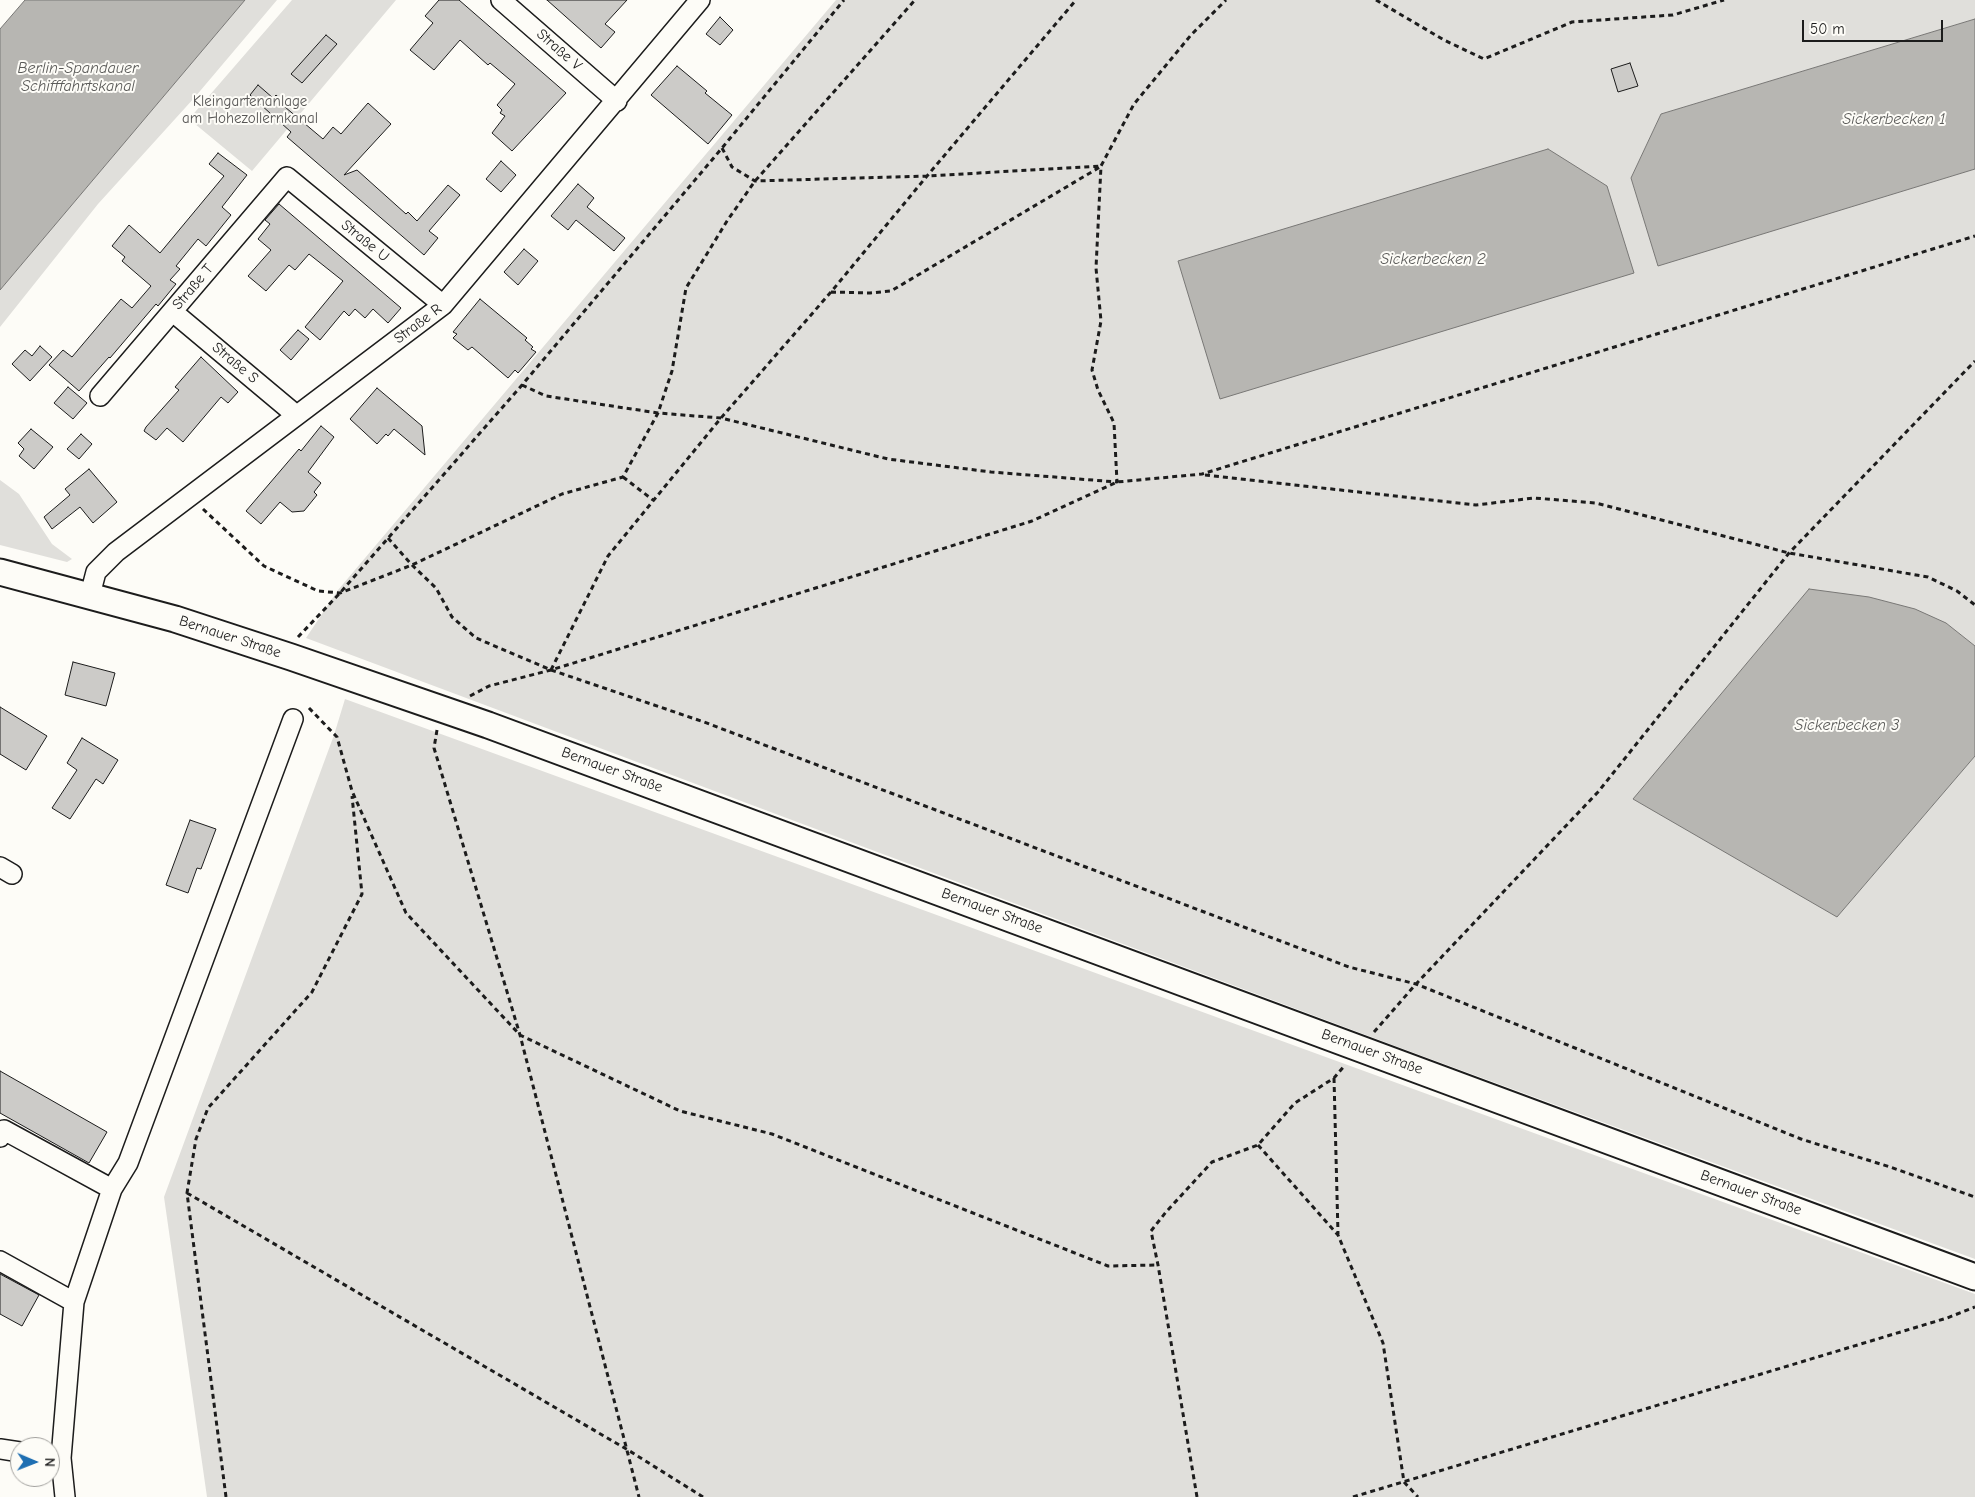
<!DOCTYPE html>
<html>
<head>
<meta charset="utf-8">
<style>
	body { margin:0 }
	#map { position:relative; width:1975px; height:1497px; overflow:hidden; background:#fdfcf7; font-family:"Comic Neue",sans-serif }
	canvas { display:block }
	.north { position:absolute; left:10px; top:1437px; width:50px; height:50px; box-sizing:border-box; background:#fdfcf7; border:1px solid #a3a29f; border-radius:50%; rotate:91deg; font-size:14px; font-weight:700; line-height:20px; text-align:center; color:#1c1c1c }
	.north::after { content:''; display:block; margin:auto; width:18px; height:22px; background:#1f6fb2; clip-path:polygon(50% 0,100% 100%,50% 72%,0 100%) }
	.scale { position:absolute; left:1802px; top:20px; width:141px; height:22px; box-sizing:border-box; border:2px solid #1c1c1c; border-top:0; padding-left:6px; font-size:15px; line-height:18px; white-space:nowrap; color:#1c1c1c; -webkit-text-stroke:4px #fdfcf7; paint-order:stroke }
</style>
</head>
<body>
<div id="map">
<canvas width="1975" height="1497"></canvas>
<div class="north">N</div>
<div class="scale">50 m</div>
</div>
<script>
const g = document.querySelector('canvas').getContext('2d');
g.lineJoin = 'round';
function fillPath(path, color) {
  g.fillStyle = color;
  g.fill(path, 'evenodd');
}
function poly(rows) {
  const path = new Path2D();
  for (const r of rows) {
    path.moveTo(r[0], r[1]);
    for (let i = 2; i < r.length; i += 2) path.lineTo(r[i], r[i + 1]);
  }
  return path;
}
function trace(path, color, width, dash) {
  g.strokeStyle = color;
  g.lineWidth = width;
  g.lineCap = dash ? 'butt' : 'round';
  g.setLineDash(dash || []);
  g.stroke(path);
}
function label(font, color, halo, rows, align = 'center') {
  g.font = font + ' "Comic Neue",sans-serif';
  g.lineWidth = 4;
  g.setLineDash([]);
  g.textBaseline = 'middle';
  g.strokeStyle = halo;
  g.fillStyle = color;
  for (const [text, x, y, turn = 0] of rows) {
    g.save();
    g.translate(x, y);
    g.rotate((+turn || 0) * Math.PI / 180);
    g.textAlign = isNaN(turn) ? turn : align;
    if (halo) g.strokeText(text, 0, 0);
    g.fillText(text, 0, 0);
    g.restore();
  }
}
const green = poly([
	[245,0,277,0,195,97,98,204,0,327,0,290],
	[292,0,396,0,252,171,189,119],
	[836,0,1975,0,1975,19,1661,114,1631,178,1658,265,1975,169,1975,646,1946,623,1837,917,1975,756,1975,1259,1398,1047,306,638,338,590],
	[0,480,19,494,52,544,72,559,67,562,0,545],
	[345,699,1975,1294,1975,1497,207,1497,164,1197,334,735]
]);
const water = poly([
	[25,0,245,0,0,290,0,29,25,0],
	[1975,19,1975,169,1658,266,1631,178,1661,114,1975,19],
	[1548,149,1607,186,1634,273,1220,399,1178,261,1548,149],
	[1809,589,1869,597,1915,609,1946,623,1975,646,1975,756,1837,917,1633,799,1809,589]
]);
const building = poly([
	[439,0,459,0,566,93,512,151,492,133,505,116,500,113,502,110,497,105,515,84,490,63,488,65,460,40,434,70,410,50,433,23,425,16,439,0],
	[547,0,627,0,605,24,615,32,601,48,547,0],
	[720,17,733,30,720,45,706,34,720,17],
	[326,35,337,44,302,83,291,74,326,35],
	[1630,63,1638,86,1618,92,1611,69,1630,63],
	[677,66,707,91,705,93,732,115,708,144,651,95,677,66],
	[258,85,273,98,276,95,287,105,285,107,323,139,333,127,341,134,368,103,391,124,344,175,357,170,406,214,408,212,417,221,448,185,460,195,429,231,438,238,424,255,287,137,291,132,250,95,258,85],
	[218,153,247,175,222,207,231,215,206,246,198,239,176,266,180,269,170,280,176,284,158,306,156,304,110,358,109,357,79,391,49,365,63,350,72,357,121,299,132,308,151,286,122,261,125,257,112,246,129,225,160,253,224,176,209,164,218,153],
	[501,161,516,175,501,192,486,179,501,161],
	[578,184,594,198,587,207,625,238,614,251,576,220,568,230,551,216,578,184],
	[279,204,401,308,388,323,373,309,365,318,355,309,349,316,344,311,320,340,305,327,343,281,309,254,295,270,289,265,266,291,248,276,271,250,258,239,270,224,265,220,279,204],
	[524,249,538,261,518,285,504,272,524,249],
	[480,299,527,338,525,340,533,347,531,349,536,352,518,373,515,370,508,378,472,347,468,350,453,338,457,334,453,332,480,299],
	[298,330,309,339,291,360,280,350,298,330],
	[40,346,52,357,30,381,12,364,25,350,32,356,40,346],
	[201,357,238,392,228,403,221,397,183,442,167,428,156,440,144,431,146,427,179,390,175,387,201,357],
	[68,387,87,403,73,419,54,403,68,387],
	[377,388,422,426,425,455,394,429,388,436,386,434,377,444,350,419,377,388],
	[321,426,334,437,308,472,321,483,314,492,317,495,304,511,292,512,280,502,261,524,246,511,299,449,301,451,321,426],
	[31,429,53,447,34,469,19,456,24,449,18,443,31,429],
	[81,434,92,444,79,459,67,449,81,434],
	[89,469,117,502,93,523,80,507,52,529,44,517,70,495,65,489,89,469],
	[73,662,115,673,106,706,65,695,73,662],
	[0,707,47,736,26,770,0,754,0,707],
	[82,738,118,760,103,784,96,779,70,819,52,808,77,770,67,763,82,738],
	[190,820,216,829,201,869,197,868,188,893,166,885,190,820],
	[0,1071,107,1132,89,1163,0,1113,0,1071],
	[0,1274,39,1295,22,1326,0,1314,0,1274]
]);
const path = poly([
	[1376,0,1444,40,1484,59,1572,22,1673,15,1724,0],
	[722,148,732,167,755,181,927,176,1101,166],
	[831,292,870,293,891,291,1100,167],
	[522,385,546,396,658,413,672,371,686,288,727,221,755,181,915,0],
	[1205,475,1476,505,1534,498,1596,503,1789,553,1928,577,1957,591,1975,605],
	[623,477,653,500],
	[203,509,264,566,318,591,340,593,412,565,562,494,623,477,658,413,721,418,888,459,991,472,1117,482,1114,423,1098,390,1092,370,1101,321,1096,268,1101,166,1134,104,1191,35,1226,0],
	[388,538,412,565,436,588,452,617,476,638,551,670,704,722,1349,967,1416,984,1801,1139,1890,1167,1975,1197],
	[298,637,340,593,522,385,722,148,844,0],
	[551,670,608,556,721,418,831,292,927,176,1076,0],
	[470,696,489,686,551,670,1032,521,1117,482,1202,474,1975,236],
	[309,708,337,737,352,791,406,913,520,1035,680,1111,772,1134,1108,1266,1158,1265],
	[437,730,434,748,520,1035,639,1497],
	[1374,1032,1416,984,1598,792,1789,553,1975,361],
	[1334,1078,1338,1234],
	[1258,1145,1338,1235,1383,1343,1404,1482,1418,1497],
	[187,1193,628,1450,703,1497],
	[226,1497,187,1193,196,1139,208,1108,312,992,362,894,352,796],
	[1197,1497,1158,1265,1151,1231,1166,1212,1212,1162,1258,1145,1295,1103,1334,1078,1345,1065],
	[1353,1497,1947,1318,1975,1307]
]);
const minor = poly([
	[501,0,617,101],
	[173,312,296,415],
	[100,396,287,177,443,305],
	[90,595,96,572,116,552,443,305,700,0],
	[0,867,12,874],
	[0,1137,4,1130,112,1189],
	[0,1261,74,1302],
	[0,1449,20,1452],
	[65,1497,61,1458,74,1302,112,1189,128,1163,293,719]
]);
const major = poly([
	[0,572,175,619,291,657,488,725,1975,1277]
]);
const streetNames = [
	["Straße V",559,50,41],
	["Straße U",365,241,39],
	["Straße T",193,287,-50],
	["Straße R",418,324,-37],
	["Straße S",235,363,40],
	["Bernauer Straße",230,637,18],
	["Bernauer Straße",612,770,20],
	["Bernauer Straße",992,911,20],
	["Bernauer Straße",1372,1052,20],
	["Bernauer Straße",1751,1193,20]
];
const parkNames = [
	["Kleingartenanlage",250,102],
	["am Hohezollernkanal",250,119]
];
const waterNames = [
	["Berlin-Spandauer",78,68],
	["Schifffahrtskanal",78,86],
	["Sickerbecken 1",1894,119],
	["Sickerbecken 2",1433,259],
	["Sickerbecken 3",1847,725]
];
fillPath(green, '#e0dfdb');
fillPath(water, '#b7b6b2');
trace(water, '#797876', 1);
fillPath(building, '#cccbc8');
trace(building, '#1c1c1c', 1);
trace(minor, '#1c1c1c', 22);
trace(major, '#1c1c1c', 29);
trace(path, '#1c1c1c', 3, [5, 4]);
trace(minor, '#fdfcf7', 19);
trace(major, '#fdfcf7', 25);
label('15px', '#1c1c1c', '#fdfcf7', streetNames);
label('15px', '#575655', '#fdfcf7', parkNames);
label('italic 16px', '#5a5a58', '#fdfcf7', waterNames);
</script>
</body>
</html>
